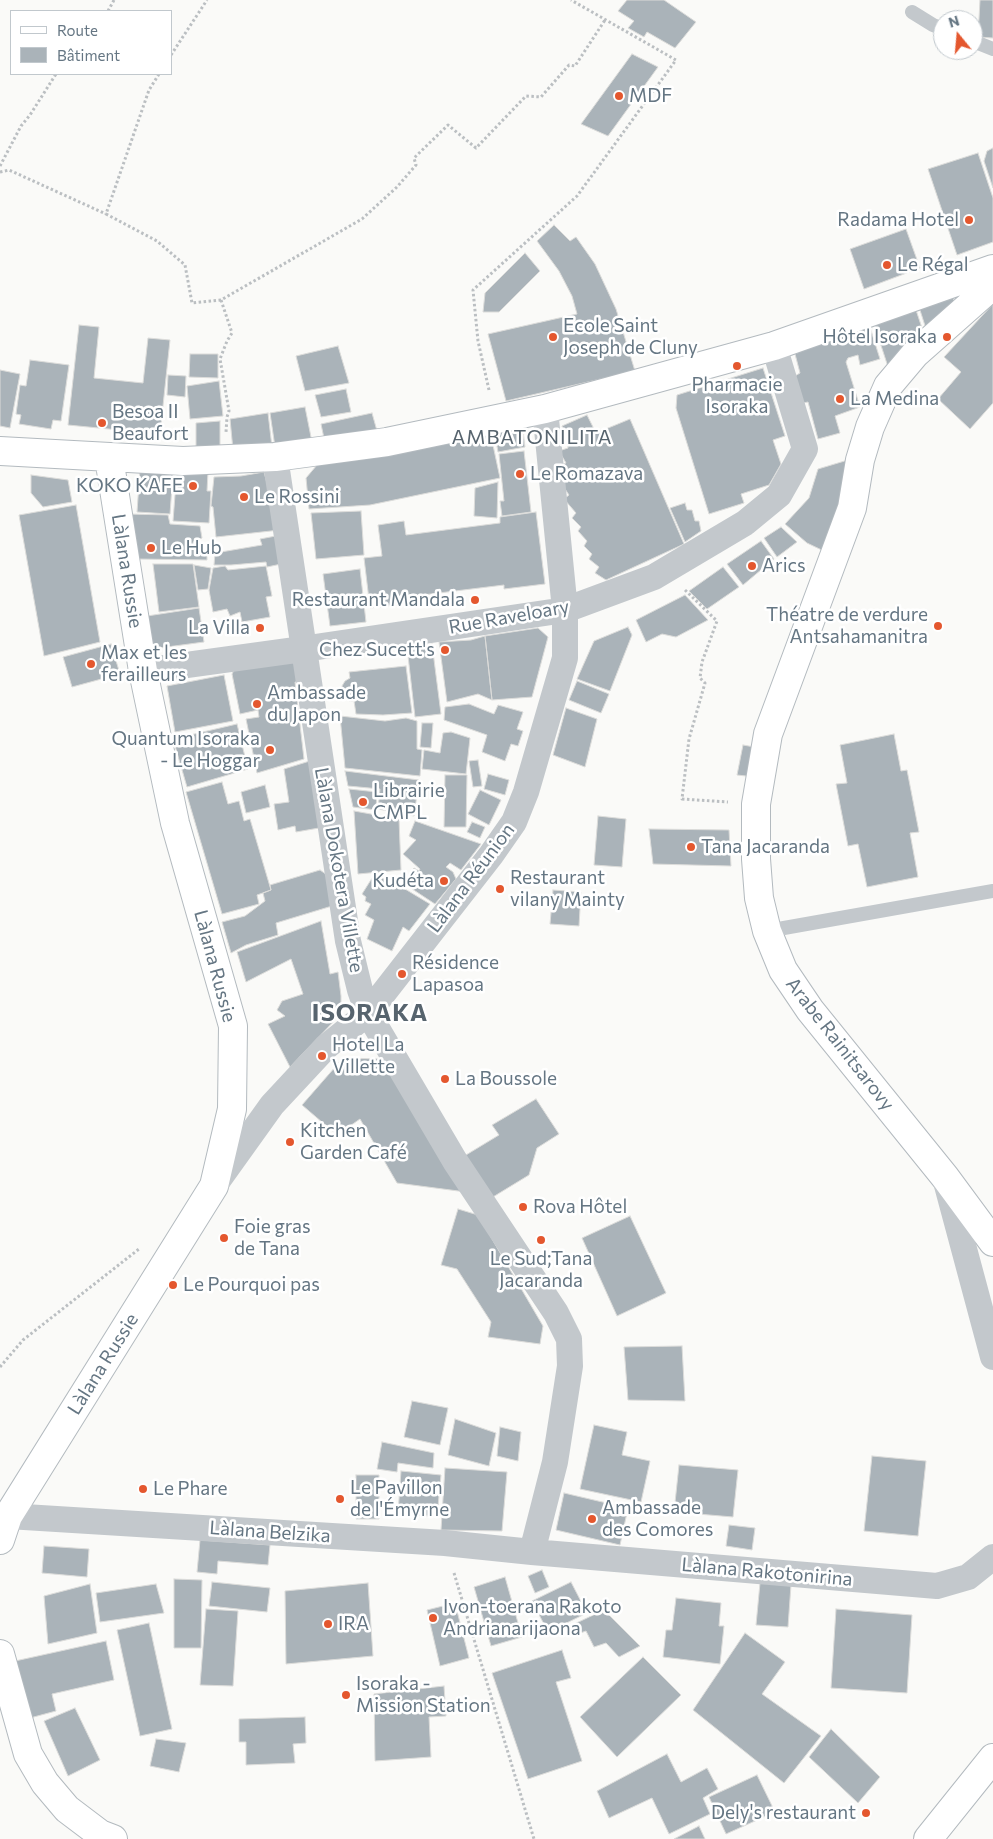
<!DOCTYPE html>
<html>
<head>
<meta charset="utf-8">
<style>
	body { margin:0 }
	#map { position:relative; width:993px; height:1839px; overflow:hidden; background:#fafaf8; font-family:Commissioner,sans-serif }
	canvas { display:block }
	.legend { position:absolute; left:10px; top:10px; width:162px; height:65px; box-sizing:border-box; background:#fff; border:1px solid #c1c8cd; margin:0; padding:6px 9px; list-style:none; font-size:15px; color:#657683 }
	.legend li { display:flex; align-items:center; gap:10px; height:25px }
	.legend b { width:25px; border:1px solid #c1c8cd }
	.north { position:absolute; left:933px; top:10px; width:50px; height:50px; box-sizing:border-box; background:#fff; border:1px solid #c1c8cd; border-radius:50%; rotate:343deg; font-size:14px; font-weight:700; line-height:20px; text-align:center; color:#657683 }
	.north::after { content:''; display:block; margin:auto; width:18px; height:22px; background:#e4572e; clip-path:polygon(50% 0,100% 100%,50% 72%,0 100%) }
</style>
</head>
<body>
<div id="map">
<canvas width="993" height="1839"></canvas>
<ul class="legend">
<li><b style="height:6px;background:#fff"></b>Route</li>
<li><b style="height:14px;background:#aab3b9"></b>Bâtiment</li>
</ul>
<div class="north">N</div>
</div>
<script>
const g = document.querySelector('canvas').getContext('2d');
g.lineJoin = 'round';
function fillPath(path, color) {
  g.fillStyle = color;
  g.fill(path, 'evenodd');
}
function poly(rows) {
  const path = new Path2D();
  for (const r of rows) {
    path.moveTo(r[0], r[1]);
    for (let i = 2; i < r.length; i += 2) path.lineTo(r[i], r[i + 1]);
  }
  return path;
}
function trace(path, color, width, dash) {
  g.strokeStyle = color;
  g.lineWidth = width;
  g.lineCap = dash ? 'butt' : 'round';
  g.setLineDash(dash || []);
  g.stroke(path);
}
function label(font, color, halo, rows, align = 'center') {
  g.font = font + ' Commissioner,sans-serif';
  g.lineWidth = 5;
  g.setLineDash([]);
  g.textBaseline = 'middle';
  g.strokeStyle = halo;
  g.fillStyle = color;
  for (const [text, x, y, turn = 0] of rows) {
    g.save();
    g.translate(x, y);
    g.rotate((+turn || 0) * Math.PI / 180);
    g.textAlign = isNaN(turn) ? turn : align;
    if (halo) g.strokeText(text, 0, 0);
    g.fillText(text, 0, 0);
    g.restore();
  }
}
const building = poly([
	[627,0,664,0,696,22,675,48,647,32,644,37,628,28,634,21,618,11,627,0],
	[980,0,993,0,993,38,978,37,980,0],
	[632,54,658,67,608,136,581,124,632,54],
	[993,148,993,188,984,161,987,151,993,148],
	[978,153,993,198,993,242,957,255,928,169,978,153],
	[554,225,570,241,576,237,595,264,616,309,635,371,506,401,488,334,577,314,572,296,559,271,537,241,554,225],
	[906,229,920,268,864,289,850,249,906,229],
	[525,253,540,271,499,312,483,312,485,293,525,253],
	[953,297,956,310,927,332,919,307,953,297],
	[993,304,993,403,970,429,938,399,961,372,944,357,993,304],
	[916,310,924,334,891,376,874,324,916,310],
	[869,324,880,359,860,365,858,355,848,358,846,362,860,407,835,416,840,433,818,439,808,402,803,403,795,376,800,373,795,354,818,343,869,324],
	[79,325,99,327,94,378,143,383,148,338,170,340,160,434,68,425,79,325],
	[338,346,349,383,305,391,296,356,338,346],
	[190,354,218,354,218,378,189,377,190,354],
	[30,360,69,365,61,421,53,420,51,429,19,424,21,415,16,414,20,385,26,386,30,360],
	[763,368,785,436,773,440,781,464,769,485,741,494,744,503,709,514,676,408,677,395,763,368],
	[0,370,20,374,10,428,0,426,0,370],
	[168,375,186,376,185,397,167,395,168,375],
	[219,381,223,416,190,419,187,386,219,381],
	[346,389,351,412,321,417,315,395,346,389],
	[305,407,312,442,275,447,270,413,305,407],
	[268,413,272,447,233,450,230,419,268,413],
	[372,413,379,438,325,443,321,424,372,413],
	[587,415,596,433,630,419,684,544,606,580,595,573,599,567,589,559,592,554,584,546,587,541,578,531,581,527,572,518,576,513,564,499,569,495,561,483,567,479,559,466,566,463,559,451,568,448,567,439,562,426,587,415],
	[220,421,220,446,196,447,196,423,220,421],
	[522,424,525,447,498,452,494,429,522,424],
	[490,431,500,478,370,505,309,509,306,478,317,465,490,431],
	[524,451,531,512,502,516,500,501,504,501,499,454,524,451],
	[848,460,835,533,828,553,807,543,785,524,809,498,818,469,848,460],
	[140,469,173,472,170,514,137,512,140,469],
	[177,469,208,472,207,491,211,491,209,523,173,521,177,469],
	[264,472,280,530,216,537,213,507,211,506,214,477,241,476,264,472],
	[31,475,68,480,72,502,43,507,31,493,31,475],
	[498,482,497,518,474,516,475,488,498,482],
	[685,503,687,510,692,510,695,521,699,521,701,531,685,542,670,508,685,503],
	[76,505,100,642,44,656,19,515,76,505],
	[361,511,364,555,316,559,311,513,361,511],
	[536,512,545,584,504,589,504,585,406,597,407,604,370,608,364,558,382,556,378,525,404,521,406,535,500,523,500,517,536,512],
	[127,514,168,515,170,524,200,526,202,538,193,542,194,547,207,546,207,560,138,559,127,514],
	[781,527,797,542,777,557,764,538,781,527],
	[281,535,286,563,267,567,266,562,231,565,214,565,215,553,262,545,260,539,281,535],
	[761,541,774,559,743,585,727,564,761,541],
	[153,564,193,564,199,607,159,612,153,564],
	[194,565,211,568,208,589,198,590,194,565],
	[225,566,228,570,266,566,272,596,266,597,270,617,242,622,240,612,230,616,227,609,213,612,209,590,213,568,225,566],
	[723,567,739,587,707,609,689,591,723,567],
	[360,569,366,622,330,626,323,574,360,569],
	[685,595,708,620,676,637,662,634,646,642,636,620,685,595],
	[199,608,204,642,152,649,147,616,199,608],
	[628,627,632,635,610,691,577,679,594,641,628,627],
	[538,628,548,637,532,697,492,700,485,636,538,628],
	[485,636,492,700,478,694,447,702,439,642,471,640,485,636],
	[111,644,120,674,72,687,63,657,111,644],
	[432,644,441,714,415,717,407,647,432,644],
	[296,659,300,682,295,682,304,759,257,773,246,719,259,717,258,710,240,714,232,674,236,666,296,659],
	[406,666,412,713,383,715,356,714,354,701,349,701,343,696,342,686,345,681,350,678,349,672,406,666],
	[224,675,233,721,175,732,167,686,224,675],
	[577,681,609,694,601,713,569,700,577,681],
	[469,704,494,714,498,705,523,712,517,729,523,731,518,746,511,744,505,761,482,752,487,735,444,720,445,707,469,704],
	[566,708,597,719,585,767,553,755,566,708],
	[340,716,385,721,406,718,417,721,417,749,422,750,420,776,345,768,340,716],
	[422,723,433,723,431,748,420,747,422,723],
	[237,724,248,769,187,787,173,739,237,724],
	[451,732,470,738,466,774,422,769,424,750,440,753,443,733,451,732],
	[894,734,901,771,907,770,919,832,910,833,918,877,867,887,858,844,848,846,836,784,847,783,840,745,894,734],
	[743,745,760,748,755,777,737,775,743,745],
	[313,760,319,828,296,832,295,826,278,830,274,804,289,802,284,769,313,760],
	[478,760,482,786,473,787,469,761,478,760],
	[345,771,419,780,414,816,378,809,380,789,348,786,345,771],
	[488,774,509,780,505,795,484,789,488,774],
	[445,775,467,775,466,827,444,827,445,775],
	[222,782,228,804,239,801,244,821,250,819,271,890,257,895,259,904,222,914,186,792,222,782],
	[265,785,270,807,246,813,241,792,265,785],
	[349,789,377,792,376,810,353,807,349,789],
	[480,790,501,800,489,825,468,814,480,790],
	[354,811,399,819,401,870,358,874,354,811],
	[598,816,626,819,622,867,594,865,598,816],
	[415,821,481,844,461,870,450,863,446,867,453,872,456,879,435,904,403,883,414,868,419,871,420,869,403,854,416,840,409,836,415,821],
	[472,822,485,827,480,838,467,832,472,822],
	[649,829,729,830,731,866,653,864,649,829],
	[320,870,327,875,332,906,276,923,278,935,246,945,231,953,222,922,245,916,265,901,263,893,271,890,270,885,320,870],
	[374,875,395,883,430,904,409,931,403,927,392,951,367,939,374,920,365,915,371,904,365,901,366,897,362,894,374,875],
	[553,890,581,892,579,926,550,924,553,890],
	[321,921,330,974,338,972,341,996,341,1008,337,1018,290,1067,268,1024,285,1016,277,1010,282,1001,303,994,291,959,246,982,237,952,321,921],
	[343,1058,383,1059,466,1192,397,1183,360,1119,337,1135,302,1105,343,1058],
	[536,1099,559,1134,537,1148,529,1175,488,1200,461,1158,499,1135,492,1125,536,1099],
	[458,1209,478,1215,543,1326,540,1344,488,1337,491,1322,457,1269,441,1265,458,1209],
	[630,1216,666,1293,617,1316,582,1238,630,1216],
	[682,1346,685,1401,628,1400,624,1347,682,1346],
	[412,1401,448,1408,440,1445,404,1437,412,1401],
	[455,1419,496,1433,489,1466,448,1455,455,1419],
	[594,1425,627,1432,622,1455,650,1461,641,1502,580,1489,594,1425],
	[500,1427,521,1432,518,1461,497,1456,500,1427],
	[382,1442,434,1453,433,1468,398,1463,397,1472,377,1469,382,1442],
	[872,1456,926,1461,918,1536,864,1531,872,1456],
	[679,1465,738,1470,733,1517,674,1512,679,1465],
	[445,1468,507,1472,502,1531,441,1530,445,1468],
	[401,1471,441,1475,437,1517,398,1513,401,1471],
	[356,1475,379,1475,379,1519,356,1519,356,1475],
	[564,1493,628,1508,620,1545,556,1530,564,1493],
	[729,1525,755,1528,752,1550,726,1546,729,1525],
	[200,1540,270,1545,268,1565,218,1561,217,1574,197,1572,200,1540],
	[44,1546,89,1549,87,1577,42,1573,44,1546],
	[542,1570,549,1587,535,1593,528,1576,542,1570],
	[505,1577,522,1637,491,1646,474,1587,505,1577],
	[174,1579,202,1580,201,1648,174,1648,174,1579],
	[212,1582,270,1588,267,1612,209,1606,212,1582],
	[571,1582,587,1613,548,1632,532,1601,571,1582],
	[368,1583,373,1656,286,1664,285,1591,368,1583],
	[760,1583,791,1585,788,1627,756,1625,760,1583],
	[90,1584,97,1633,48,1644,44,1596,90,1584],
	[156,1584,164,1613,100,1622,96,1593,156,1584],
	[676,1598,721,1603,719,1626,724,1626,720,1664,663,1657,666,1630,672,1630,676,1598],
	[455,1603,469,1658,440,1666,427,1610,455,1603],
	[206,1609,238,1611,233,1686,200,1685,206,1609],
	[836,1609,912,1615,907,1693,831,1688,836,1609],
	[604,1610,640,1646,619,1657,606,1643,594,1647,586,1631,572,1636,570,1626,604,1610],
	[149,1623,172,1729,140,1736,117,1630,149,1623],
	[745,1633,785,1662,762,1694,821,1736,784,1783,693,1710,745,1633],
	[106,1641,114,1680,52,1694,56,1711,30,1718,15,1661,106,1641],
	[562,1650,571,1678,556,1682,582,1761,528,1779,492,1673,562,1650],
	[643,1657,681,1695,617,1757,580,1717,643,1657],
	[444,1686,446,1716,429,1717,431,1757,375,1761,374,1694,444,1686],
	[75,1708,100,1760,68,1776,44,1721,75,1708],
	[305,1717,306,1743,293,1744,295,1763,246,1765,246,1742,239,1742,239,1719,305,1717],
	[831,1729,880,1777,858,1803,809,1757,831,1729],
	[156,1739,186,1743,179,1772,150,1766,156,1739],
	[667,1754,681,1782,707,1768,718,1789,703,1798,710,1814,669,1834,652,1798,609,1818,597,1791,667,1754],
	[757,1775,775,1812,726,1834,709,1797,757,1775],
	[699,1826,705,1839,674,1839,699,1826]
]);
const path = poly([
	[108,11,114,0],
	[171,55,207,0],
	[159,74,149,90,106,214,157,241,185,265,192,303,221,300,362,219,397,187,416,165,414,158,448,125,476,148,526,96,541,97,569,65,575,66,605,20],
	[0,166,21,126,30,115,56,74],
	[0,172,9,170,106,214],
	[221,300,232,333,227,341,220,359,229,411,227,417,226,432],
	[489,390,478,341,473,290,577,196,676,60,571,0],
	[685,590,717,621,702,662,700,678,705,683,689,739,682,799,728,802],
	[0,1367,23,1340,139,1249],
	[454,1573,534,1839]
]);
const lane = poly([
	[912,12,933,25,943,29],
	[973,41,993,49],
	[767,931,993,891]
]);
const street = poly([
	[275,457,348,941,360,990,368,1013,455,1161,556,1313,569,1339,570,1366,555,1462,532,1552],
	[143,671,303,649,565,610,654,577,745,523,779,495,805,449,774,346],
	[945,1178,993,1357],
	[214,1186,272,1105,326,1047,368,1013,491,855,514,822,526,792,565,658,565,610,545,409],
	[8,1516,445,1543,532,1552,937,1586,968,1577,993,1557]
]);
const secondary = poly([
	[993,285,915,354,888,386,870,427,860,460,852,508,768,734,756,804,756,859,759,898,767,931,783,970,810,1010,945,1177,993,1242],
	[0,451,183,461,275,457,387,442,545,409,774,346,993,269],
	[0,1540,8,1516,214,1186,232,1109,233,1026,175,823,143,671,109,458],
	[0,1654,28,1754,45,1783,67,1809,100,1834,113,1839],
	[928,1839,993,1758]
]);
const markers = [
	[619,96,5,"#e4572e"],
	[969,220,5,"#e4572e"],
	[887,265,5,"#e4572e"],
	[553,337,5,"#e4572e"],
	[947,337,5,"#e4572e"],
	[737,366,5,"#e4572e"],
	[840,399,5,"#e4572e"],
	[102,423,5,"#e4572e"],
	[520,474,5,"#e4572e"],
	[193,486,5,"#e4572e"],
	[244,497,5,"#e4572e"],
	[151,548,5,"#e4572e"],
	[752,566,5,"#e4572e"],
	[475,600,5,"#e4572e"],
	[938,626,5,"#e4572e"],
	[260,628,5,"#e4572e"],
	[445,650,5,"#e4572e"],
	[91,664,5,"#e4572e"],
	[257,704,5,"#e4572e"],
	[270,750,5,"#e4572e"],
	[363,802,5,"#e4572e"],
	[691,847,5,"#e4572e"],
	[444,881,5,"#e4572e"],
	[500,889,5,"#e4572e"],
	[402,974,5,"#e4572e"],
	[322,1056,5,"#e4572e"],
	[445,1079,5,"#e4572e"],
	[290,1142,5,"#e4572e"],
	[523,1207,5,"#e4572e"],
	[224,1238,5,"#e4572e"],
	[541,1240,5,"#e4572e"],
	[173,1285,5,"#e4572e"],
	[143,1489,5,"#e4572e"],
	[340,1499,5,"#e4572e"],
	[592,1519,5,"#e4572e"],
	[433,1618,5,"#e4572e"],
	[328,1624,5,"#e4572e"],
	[346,1695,5,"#e4572e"],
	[866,1813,5,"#e4572e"]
];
const poiNames = [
	["MDF",629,96],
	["Radama Hotel",959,220,"right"],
	["Le Régal",897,265],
	["Ecole Saint",563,326],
	["Joseph de Cluny",563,348],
	["Hôtel Isoraka",937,337,"right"],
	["Pharmacie",737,385,"center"],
	["Isoraka",737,407,"center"],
	["La Medina",850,399],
	["Besoa II",112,412],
	["Beaufort",112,434],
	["Le Romazava",530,474],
	["KOKO KAFE",183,486,"right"],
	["Le Rossini",254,497],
	["Le Hub",161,548],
	["Arics",762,566],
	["Restaurant Mandala",465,600,"right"],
	["Théatre de verdure",928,615,"right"],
	["Antsahamanitra",928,637,"right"],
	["La Villa",250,628,"right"],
	["Chez Sucett's",435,650,"right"],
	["Max et les",101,653],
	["ferailleurs",101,675],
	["Ambassade",267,693],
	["du Japon",267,715],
	["Quantum Isoraka",260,739,"right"],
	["- Le Hoggar",260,761,"right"],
	["Librairie",373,791],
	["CMPL",373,813],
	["Tana Jacaranda",701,847],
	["Restaurant",510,878],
	["vilany Mainty",510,900],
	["Kudéta",434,881,"right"],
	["Résidence",412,963],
	["Lapasoa",412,985],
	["Hotel La",332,1045],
	["Villette",332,1067],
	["La Boussole",455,1079],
	["Kitchen",300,1131],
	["Garden Café",300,1153],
	["Rova Hôtel",533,1207],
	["Foie gras",234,1227],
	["de Tana",234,1249],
	["Le Sud;Tana",541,1259,"center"],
	["Jacaranda",541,1281,"center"],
	["Le Pourquoi pas",183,1285],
	["Le Pavillon",350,1488],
	["de l'Émyrne",350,1510],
	["Le Phare",153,1489],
	["Ambassade",602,1508],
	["des Comores",602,1530],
	["Ivon-toerana Rakoto",443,1607],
	["Andrianarijaona",443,1629],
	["IRA",338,1624],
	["Isoraka -",356,1684],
	["Mission Station",356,1706],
	["Dely's restaurant",856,1813,"right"]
];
const streetNames = [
	["Làlana Russie",127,571,81],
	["Rue Raveloary",509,617,-10],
	["Làlana Dokotera Villette",339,870,80],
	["Làlana Réunion",471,878,-53],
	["Làlana Russie",215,966,75],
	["Arabe Rainitsarovy",840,1044,52],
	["Làlana Russie",103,1364,-58],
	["Làlana Belzika",270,1532,4],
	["Làlana Rakotonirina",767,1572,5]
];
const neighbourhoodNames = [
	["AMBATONILITA",532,437]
];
const districtNames = [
	["ISORAKA",370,1013]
];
fillPath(building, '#aab3b9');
trace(building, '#dcdcda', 1);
trace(secondary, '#b3babf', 30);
trace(path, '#bbbfc2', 3, [2.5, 2.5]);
trace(lane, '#c3c8cc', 14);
trace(street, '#c3c8cc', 26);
trace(secondary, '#fff', 28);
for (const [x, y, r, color] of markers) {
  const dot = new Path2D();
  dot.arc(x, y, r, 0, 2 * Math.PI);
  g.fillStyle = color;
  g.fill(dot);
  trace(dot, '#fff', 2);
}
label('19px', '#657683', '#fff', poiNames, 'left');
label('19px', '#657683', '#fff', streetNames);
g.letterSpacing = '1px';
label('20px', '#57646e', '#fff', neighbourhoodNames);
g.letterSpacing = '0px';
g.letterSpacing = '1px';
label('bold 24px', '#57646e', '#fff', districtNames);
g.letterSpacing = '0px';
</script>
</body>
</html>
